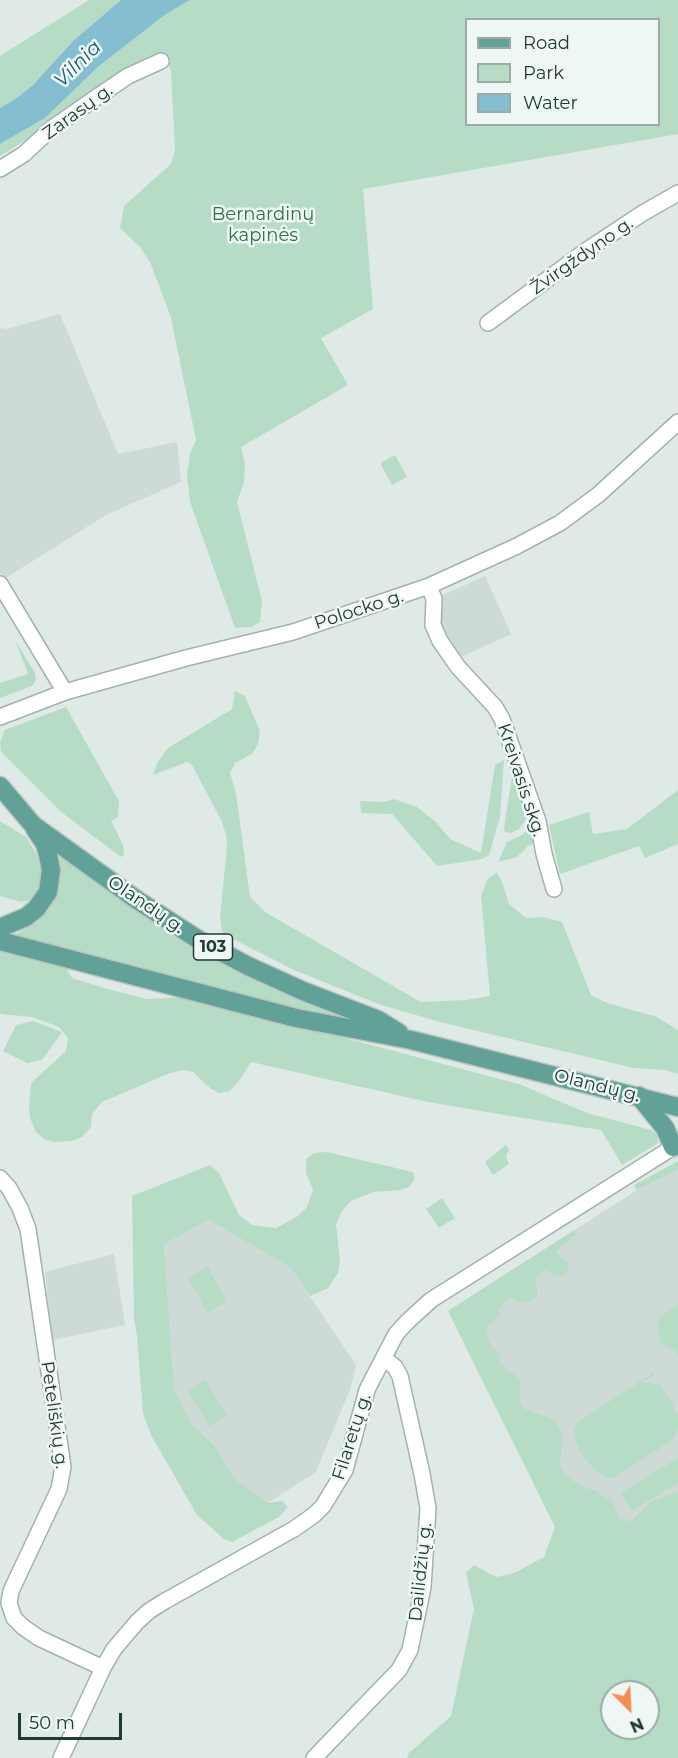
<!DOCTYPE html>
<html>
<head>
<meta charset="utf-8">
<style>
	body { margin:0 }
	#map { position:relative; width:678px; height:1758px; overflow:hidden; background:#dfeae6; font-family:Montserrat,sans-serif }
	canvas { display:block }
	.legend { position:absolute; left:465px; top:18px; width:195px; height:108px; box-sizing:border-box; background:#eff7f4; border:2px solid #9caba8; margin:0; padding:8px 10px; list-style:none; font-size:18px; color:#203a36 }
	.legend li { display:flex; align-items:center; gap:12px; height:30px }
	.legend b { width:30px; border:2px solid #9caba8 }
	.north { position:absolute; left:600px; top:1680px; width:60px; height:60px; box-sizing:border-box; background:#eff7f4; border:2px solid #9caba8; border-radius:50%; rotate:156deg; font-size:16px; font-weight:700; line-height:24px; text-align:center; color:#203a36 }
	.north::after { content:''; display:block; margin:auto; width:21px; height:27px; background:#f48d53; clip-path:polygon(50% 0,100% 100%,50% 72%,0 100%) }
	.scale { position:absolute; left:18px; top:1713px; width:104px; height:27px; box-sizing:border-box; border:3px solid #203a36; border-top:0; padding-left:8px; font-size:18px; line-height:21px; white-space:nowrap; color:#203a36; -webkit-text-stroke:4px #eff7f4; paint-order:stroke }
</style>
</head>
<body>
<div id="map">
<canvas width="678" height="1758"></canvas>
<ul class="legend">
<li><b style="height:8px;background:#62a198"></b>Road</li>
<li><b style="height:16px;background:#b7dcc5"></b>Park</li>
<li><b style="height:16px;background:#85bdd1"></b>Water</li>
</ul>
<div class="north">N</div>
<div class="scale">50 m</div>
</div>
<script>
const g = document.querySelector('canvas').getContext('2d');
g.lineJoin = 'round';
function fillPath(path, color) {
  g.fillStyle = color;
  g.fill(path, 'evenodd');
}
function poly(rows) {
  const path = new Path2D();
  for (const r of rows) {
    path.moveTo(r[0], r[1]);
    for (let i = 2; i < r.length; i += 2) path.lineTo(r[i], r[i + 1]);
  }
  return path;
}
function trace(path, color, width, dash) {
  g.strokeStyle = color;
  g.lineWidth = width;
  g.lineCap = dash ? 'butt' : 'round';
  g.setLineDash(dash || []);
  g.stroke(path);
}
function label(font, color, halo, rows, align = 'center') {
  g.font = font + ' Montserrat,sans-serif';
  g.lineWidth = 5;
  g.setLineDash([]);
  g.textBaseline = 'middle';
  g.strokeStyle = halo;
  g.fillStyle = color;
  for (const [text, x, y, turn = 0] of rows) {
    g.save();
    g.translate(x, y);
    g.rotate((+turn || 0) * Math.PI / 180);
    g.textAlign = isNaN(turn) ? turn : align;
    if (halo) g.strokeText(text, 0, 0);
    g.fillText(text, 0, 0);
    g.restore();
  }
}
const built = poly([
	[60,314,118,454,177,442,181,482,106,515,4,579,0,572,0,328,7,329],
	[485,576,511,634,459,658,449,645,436,619,436,598],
	[678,1170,678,1531,587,1590,448,1311,637,1190],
	[209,1220,291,1268,356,1365,351,1387,316,1472,268,1503,234,1478,215,1446,191,1423,174,1389,164,1244],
	[114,1254,125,1325,52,1340,45,1272]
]);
const green = poly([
	[89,0,121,0,73,41,32,86,15,99,0,108,0,56],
	[190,0,678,0,678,134,363,189,373,309,321,338,348,385,241,447,245,464,244,482,237,502,262,601,260,622,252,627,235,628,190,502,187,474,190,454,196,440,171,318,163,296,150,262,140,247,120,228,124,206,171,164,175,151,171,71,164,54,133,67,41,131,0,156,0,144,45,118,99,66,166,14],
	[466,20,658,20,658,124,466,124],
	[395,455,407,477,392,485,380,463],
	[15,640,35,673,36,680,32,686,0,698,0,683,28,674],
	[235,691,245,696,260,731,258,744,252,754,235,763,230,773,236,793,250,897,265,912,421,1002,466,1000,490,996,481,896,488,878,497,873,502,882,509,904,526,918,543,917,562,922,591,995,607,1003,657,1017,678,1030,678,1074,665,1070,634,1068,444,1023,381,1005,294,970,233,939,222,932,220,916,227,847,226,834,221,820,192,765,187,762,153,775,157,763,168,748,232,709],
	[66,707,119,801,118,817,111,821,123,845,124,854,121,857,61,812,1,752,0,742,5,730],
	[504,760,500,817,489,855,482,859,437,866,392,814,361,813,360,801,384,802,394,799,417,807,435,821,450,839,481,853,495,765],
	[515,775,529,808,525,821,519,829,511,833,505,832,504,828,512,777],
	[678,790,678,844,645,858,639,846,560,874,549,825,589,812,593,834,627,829],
	[0,821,26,837,37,855,40,863,40,879,37,891,29,900,21,902,0,896],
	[533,825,538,842,528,846,517,857,498,862,507,842,522,835],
	[59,851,348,1018,372,1029,13,936,40,920,54,899,60,872],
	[0,950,65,966,72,978,108,989,146,999,189,997,519,1084,587,1113,651,1130,657,1135,658,1143,622,1165,601,1130,516,1117,428,1102,251,1062,239,1081,230,1091,219,1093,211,1089,193,1072,183,1070,170,1073,102,1102,92,1114,91,1127,82,1137,72,1141,53,1142,44,1139,36,1132,30,1118,29,1107,31,1083,66,1051,68,1038,59,1027,32,1017,0,1014],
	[33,1021,62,1032,42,1060,27,1063,3,1051,16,1025],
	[506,1145,509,1149,506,1157,509,1164,493,1175,485,1162],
	[327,1152,413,1172,415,1179,409,1187,400,1190,373,1192,351,1201,342,1211,336,1224,340,1261,338,1273,328,1288,310,1296,291,1268,209,1220,164,1244,174,1389,191,1423,215,1446,234,1478,268,1503,282,1501,288,1507,279,1517,232,1542,224,1539,197,1515,151,1435,143,1413,137,1336,134,1318,132,1196,210,1165,219,1173,239,1215,252,1225,276,1228,298,1216,307,1207,313,1190,306,1173,306,1159,314,1153],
	[678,1161,678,1170,637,1190,634,1185],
	[442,1198,455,1218,439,1228,426,1209],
	[573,1231,576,1235,555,1252,567,1262,569,1268,564,1275,557,1276,545,1270,534,1279,537,1288,537,1296,532,1300,522,1303,510,1298,504,1302,499,1309,500,1316,486,1327,487,1333,491,1346,500,1355,500,1365,520,1379,520,1400,523,1408,555,1420,563,1436,560,1463,564,1475,585,1488,597,1491,605,1498,611,1497,620,1520,631,1521,654,1500,678,1492,678,1758,407,1758,409,1753,451,1716,474,1609,466,1573,474,1565,496,1577,514,1573,544,1557,555,1527,448,1311],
	[612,1692,648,1692,648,1728,612,1728],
	[208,1267,227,1302,207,1313,188,1277],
	[678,1304,678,1356,674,1350,661,1343,657,1327,659,1318],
	[653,1373,654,1375,643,1382,660,1385,669,1397,678,1417,678,1426,675,1436,671,1441,614,1477,607,1477,598,1473,581,1454,575,1439,574,1429,578,1422],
	[206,1380,227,1416,209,1426,188,1391],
	[678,1458,678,1483,632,1511,621,1493]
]);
const water = poly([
	[121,0,190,0,166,14,99,66,45,118,0,144,0,108,15,99,32,86,73,41]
]);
const minor = poly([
	[0,169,24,154,51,129,97,97,128,76,161,61],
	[488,323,587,250,643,213,678,193],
	[0,584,65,692],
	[429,586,434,599,433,625,440,641,458,667,495,707,502,719,538,821,544,854,554,889],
	[0,717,65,692,186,658,293,632,429,586,517,546,560,523,598,495,678,422],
	[0,1178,9,1188,20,1208,28,1229,63,1467,59,1489,11,1591,9,1603,14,1618,23,1627,39,1638,103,1668],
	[61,1758,103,1668,114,1649,137,1622,149,1611,165,1601,294,1529,314,1515,323,1506,345,1470,367,1390,373,1378,396,1334,407,1322,431,1300,678,1144],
	[314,1758,399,1670,410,1650,423,1587,428,1508,422,1474,400,1376,395,1367,384,1358]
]);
const major = poly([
	[0,786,33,825,137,900,199,940,248,966,303,991,378,1020,399,1033],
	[0,928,26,917,36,909,48,892,51,870,48,855,45,844,35,829],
	[0,941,296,1018,411,1040,678,1107],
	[639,1096,665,1128,673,1147]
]);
const shields = [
	[213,947,39]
];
const shieldNames = [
	["103",213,947]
];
const streetNames = [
	["Zarasų g.",78,112,-36],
	["Žvirgždyno g.",582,256,-35],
	["Polocko g.",359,610,-18],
	["Kreivasis skg.",521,780,72],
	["Olandų g.",146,905,34],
	["Olandų g.",597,1086,14],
	["Peteliškių g.",54,1415,82],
	["Filaretų g.",352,1437,-72],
	["Dailidžių g.",421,1572,-84]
];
const parkNames = [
	["Bernardinų",263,215],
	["kapinės",263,236]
];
const waterNames = [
	["Vilnia",78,64,-45]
];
fillPath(built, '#cddad6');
fillPath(green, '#b7dcc5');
fillPath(water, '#85bdd1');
trace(minor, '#a2b2ae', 18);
trace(major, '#bcc4c3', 21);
trace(minor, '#fff', 15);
trace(major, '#62a198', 18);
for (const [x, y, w] of shields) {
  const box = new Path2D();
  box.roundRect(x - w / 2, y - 13, w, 26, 4.5);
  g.fillStyle = '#eff7f4';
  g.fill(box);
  trace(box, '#203a36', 1.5);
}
label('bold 16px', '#203a36', null, shieldNames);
label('18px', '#203a36', '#eff7f4', streetNames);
label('18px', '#29724d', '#eff7f4', parkNames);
label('italic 20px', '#195d77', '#eff7f4', waterNames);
</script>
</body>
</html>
